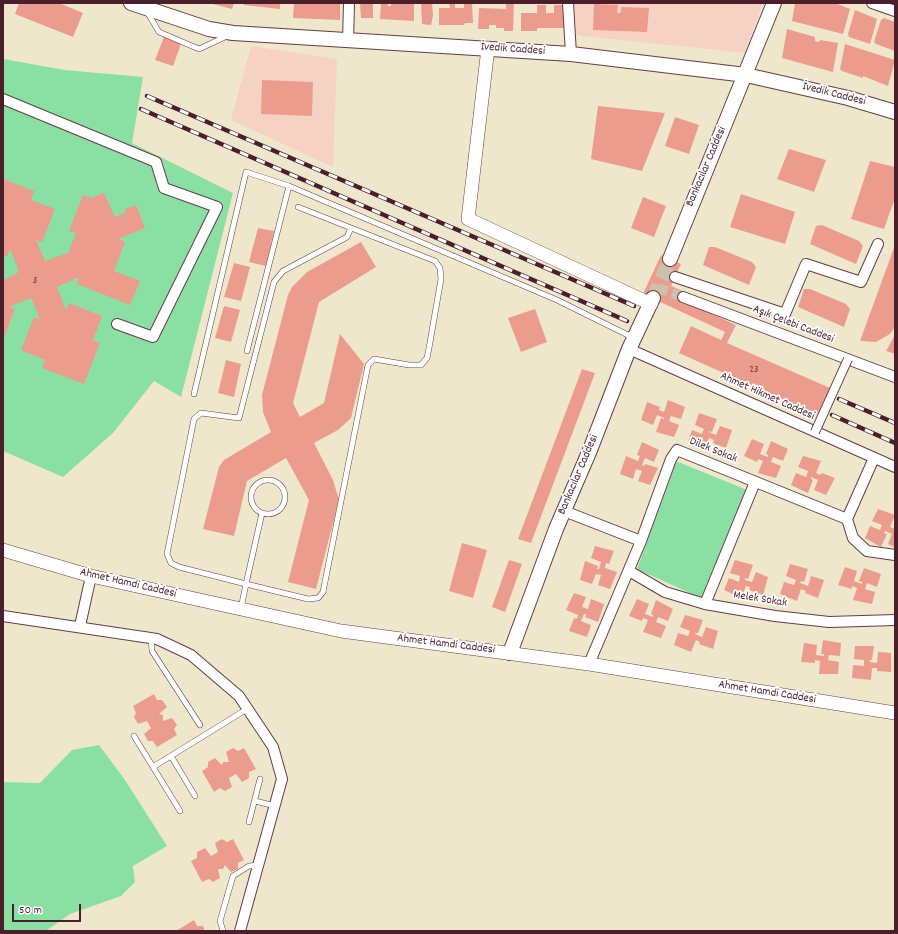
<!DOCTYPE html>
<html>
<head>
<meta charset="utf-8">
<style>
	body { margin:0 }
	#map { position:relative; width:898px; height:934px; overflow:hidden; background:#efe7cc; font-family:Dekko,sans-serif }
	canvas { display:block }
	.frame { position:absolute; inset:0; border:4px solid #4a1f2b; pointer-events:none }
	.scale { position:absolute; left:12px; top:904px; width:69px; height:18px; box-sizing:border-box; border:2px solid #4a1f2b; border-top:0; padding-left:5px; font-size:12px; line-height:14px; white-space:nowrap; color:#4a1f2b; -webkit-text-stroke:3px #fff; paint-order:stroke }
</style>
</head>
<body>
<div id="map">
<canvas width="898" height="934"></canvas>
<div class="frame"></div>
<div class="scale">50 m</div>
</div>
<script>
const g = document.querySelector('canvas').getContext('2d');
g.lineJoin = 'round';
function fillPath(path, color) {
  g.fillStyle = color;
  g.fill(path, 'evenodd');
}
function poly(rows) {
  const path = new Path2D();
  for (const r of rows) {
    if (r.length === 3) {
      path.moveTo(r[0] + r[2], r[1]);
      path.arc(r[0], r[1], r[2], 0, 2 * Math.PI);
      continue;
    }
    path.moveTo(r[0], r[1]);
    for (let i = 2; i < r.length; i += 2) path.lineTo(r[i], r[i + 1]);
  }
  return path;
}
function trace(path, color, width, dash) {
  g.strokeStyle = color;
  g.lineWidth = width;
  g.lineCap = dash ? 'butt' : 'round';
  g.setLineDash(dash || []);
  g.stroke(path);
}
function label(font, color, halo, rows, align = 'center') {
  g.font = font + ' Dekko,sans-serif';
  g.lineWidth = 3.5;
  g.setLineDash([]);
  g.textBaseline = 'middle';
  g.strokeStyle = halo;
  g.fillStyle = color;
  for (const [text, x, y, turn = 0] of rows) {
    g.save();
    g.translate(x, y);
    g.rotate((+turn || 0) * Math.PI / 180);
    g.textAlign = isNaN(turn) ? turn : align;
    if (halo) g.strokeText(text, 0, 0);
    g.fillText(text, 0, 0);
    g.restore();
  }
}
const built = poly([
	[574,3,763,3,745,53,574,35],
	[251,46,337,59,333,167,231,120]
]);
const green = poly([
	[3,59,65,70,143,77,132,143,233,193,181,397,154,381,113,433,63,477,3,451],
	[676,461,747,490,703,599,637,569],
	[99,745,125,780,167,846,133,866,135,882,121,896,70,914,46,931,3,931,3,782,40,783,72,750]
]);
const building = poly([
	[19,3,59,3,83,13,73,37,15,14],
	[209,3,234,3,232,9],
	[244,3,280,3,280,9,244,5],
	[294,3,340,3,340,20,293,18],
	[360,3,373,3,373,18,361,18],
	[381,3,388,3,388,6,391,6,391,3,414,4,414,21,380,19],
	[421,3,432,3,433,15,431,25,422,24],
	[449,3,455,3,455,8,464,8,464,3,472,3,473,23,465,23,464,25,439,25,439,8,450,8],
	[506,3,514,3,513,31,504,31,504,28,496,28,496,25,489,25,489,29,478,29,479,8,506,9],
	[795,3,835,3,850,9,843,34,792,21],
	[594,4,618,5,617,13,621,13,621,7,649,8,647,32,593,30],
	[537,5,546,5,546,13,554,13,554,5,564,5,564,28,537,28,537,31,521,31,521,13,537,13],
	[855,10,877,19,870,44,849,37,848,34],
	[884,18,895,22,895,51,876,44,874,42,881,20],
	[787,29,815,37,815,41,819,42,820,40,838,43,833,72,782,58],
	[164,37,181,44,173,66,155,60],
	[845,44,895,60,888,86,863,76,863,78,842,71,840,69],
	[262,80,313,82,312,116,261,114],
	[598,106,665,113,642,171,591,159],
	[675,117,699,125,689,154,665,146],
	[789,149,826,160,814,192,777,179],
	[870,161,895,167,895,198,884,229,851,219],
	[3,179,34,191,31,200,55,209,42,242,36,240,45,261,68,253,76,233,69,231,83,195,91,198,104,193,115,217,126,212,125,209,136,205,145,228,118,239,125,242,114,271,140,281,130,305,77,284,79,278,77,278,57,287,65,308,67,309,69,303,102,316,93,340,100,343,84,384,42,368,45,360,21,350,34,317,40,319,31,298,9,307,15,309,3,340,3,280,19,272,11,251,9,251,7,257,3,255],
	[741,194,795,212,785,244,730,227],
	[643,197,666,206,654,237,631,228],
	[822,225,859,241,863,246,856,264,810,244,816,226],
	[258,228,274,231,266,266,249,262],
	[361,242,376,267,319,302,293,403,300,417,324,403,340,334,364,364,351,418,338,430,314,443,333,480,339,500,316,589,288,582,309,500,286,458,247,481,234,536,203,529,219,467,224,460,271,432,263,412,262,395,288,295,292,287,307,272],
	[895,245,895,327,890,334,876,342,860,341],
	[709,247,715,247,752,262,756,267,749,285,703,265],
	[661,255,681,264,671,286,685,292,682,300,736,325,727,343,830,388,817,415,679,353,691,326,721,340,725,332,643,294],
	[234,263,250,267,241,301,224,297],
	[804,289,810,289,846,304,850,309,844,327,798,307],
	[224,306,240,310,231,342,215,338],
	[535,309,547,342,521,352,508,318],
	[895,335,895,354,886,351],
	[226,360,241,364,234,397,218,393],
	[582,369,595,373,531,543,518,539],
	[668,400,685,407,681,419,671,416,669,421,679,425,674,437,656,432,661,418,664,419,664,418,657,415,653,425,641,420,647,402,660,407,659,410,664,412],
	[699,413,717,419,712,432,709,431,709,432,716,435,720,426,732,430,726,448,713,443,714,440,709,438,705,450,688,442,692,430,702,434,704,429,695,425],
	[752,439,764,444,760,454,768,457,768,455,766,454,771,441,788,449,783,461,773,457,771,462,781,466,776,478,758,473,763,461,758,459,757,462,744,456],
	[642,442,659,450,654,462,645,458,642,465,644,466,645,464,658,468,650,485,638,481,642,471,636,469,633,479,620,474,626,456,638,461,640,456,637,455],
	[803,456,821,461,816,473,820,475,822,473,835,478,826,495,814,490,818,480,811,477,811,479,813,480,808,493,791,485,796,473,806,477,808,471,798,467],
	[878,509,895,515,890,527,895,529,895,547,888,544,892,534,885,531,884,533,887,534,881,547,865,538,870,526,880,530,882,525,872,521],
	[462,543,487,550,473,598,449,591],
	[595,546,614,551,609,564,606,563,605,568,617,572,610,589,598,585,601,575,596,574,592,584,580,580,585,561,598,566,597,569,599,569,601,562,591,558],
	[509,560,522,564,505,612,492,607],
	[735,560,753,565,748,579,745,578,745,580,752,582,756,572,768,577,763,595,749,590,750,587,746,586,741,598,724,590,729,578,739,582,740,576,730,573],
	[790,564,808,569,804,582,801,581,800,583,808,586,811,576,824,580,818,598,805,593,806,591,801,589,797,601,780,594,784,582,794,585,796,580,786,576],
	[845,567,857,571,854,581,862,584,862,582,859,581,864,568,881,574,877,587,867,583,865,589,875,592,872,604,853,600,857,588,852,586,852,589,838,585],
	[574,593,586,597,582,607,588,609,591,599,604,604,598,622,585,617,586,614,584,614,581,621,591,625,587,637,569,631,574,618,577,619,578,615,566,610],
	[637,599,649,604,645,614,653,617,653,615,651,614,656,600,673,609,668,621,658,617,656,622,666,626,661,638,643,632,648,620,643,618,642,621,629,616],
	[685,615,703,620,698,633,695,633,695,634,702,637,706,627,718,631,713,649,699,644,700,642,696,640,691,652,674,645,678,633,688,636,690,631,680,627],
	[823,640,841,643,840,656,829,655,828,660,839,662,838,674,819,674,820,661,815,660,815,663,801,662,804,643,817,645,816,655,824,656,824,654,821,654],
	[855,646,874,646,872,660,870,660,870,662,877,663,878,652,891,653,891,672,877,671,877,668,872,668,871,680,852,678,853,665,864,666,864,660,854,659],
	[154,694,157,700,162,700,167,707,159,714,163,715,163,721,172,718,177,725,174,729,177,735,157,747,153,741,148,741,144,734,151,728,147,721,138,724,134,717,136,713,133,706],
	[233,748,238,751,244,748,256,769,249,772,249,778,242,782,236,774,229,778,232,787,225,791,220,788,214,792,202,771,208,767,208,762,215,758,222,765,223,762,229,762,226,752],
	[222,839,227,842,233,839,244,860,238,863,238,869,231,872,225,865,223,869,218,869,220,878,213,882,209,879,202,882,191,861,197,858,197,852,205,848,211,856,218,852,215,843],
	[194,920,197,926,203,926,205,931,176,931]
]);
const minorTunnel = poly([
	[664,274,675,277],
	[658,288,683,297]
]);
const secondaryTunnel = poly([
	[653,298,670,259]
]);
const service = poly([
	[146,10,159,32,199,49,227,36],
	[247,351,289,186],
	[194,394,246,172,289,186,557,300,634,338],
	[268,497,17],
	[262,513,246,584,308,599,318,598,323,592,368,365,374,359,409,365,421,365,427,358,429,348,441,279,440,268,435,261,298,207],
	[241,608,246,584,179,567,171,563,167,554,194,419,201,413,239,418,274,282,283,271,347,237,351,228],
	[151,638,152,651,200,725],
	[134,736,180,811],
	[171,756,195,796],
	[153,767,247,709],
	[255,801,275,806],
	[249,822,260,779],
	[223,931,220,921,233,876,249,866,259,865]
]);
const minor = poly([
	[568,3,571,54],
	[872,3,895,11],
	[348,41,349,3],
	[3,99,156,162,164,188,217,207,153,337,117,324],
	[675,277,785,314,806,264,861,282,878,244],
	[683,297,895,377],
	[629,349,895,467],
	[564,511,641,541],
	[847,519,853,538,867,551,895,555],
	[847,519,874,458],
	[629,571,665,592,705,604,775,616,829,622,895,620],
	[705,604,755,482],
	[3,616,157,639,191,655,239,696,273,747,282,779,240,931],
	[80,626,91,576],
	[589,664,641,541,671,459,677,450,847,519]
]);
const tertiary = poly([
	[488,48,468,219,651,304],
	[3,550,91,576,341,631,589,664,895,713]
]);
const secondary = poly([
	[131,3,209,29,233,33,571,54,746,75,848,98,895,112],
	[670,259,774,3],
	[510,653,556,529,590,450,629,349,653,298]
]);
const rail = poly([
	[147,96,634,306],
	[141,109,627,321],
	[839,399,895,423],
	[832,415,895,443]
]);
const pedestrianBridge = poly([
	[815,432,848,359]
]);
const numberNames = [
	["3",35,282],
	["23",754,371]
];
const streetNames = [
	["İvedik Caddesi",513,50,4],
	["İvedik Caddesi",834,95,14],
	["Bankacılar Caddesi",707,167,-67],
	["Aşık Çelebi Caddesi",793,325,21],
	["Ahmet Hikmet Caddesi",767,397,24],
	["Dilek Sokak",713,451,22],
	["Bankacılar Caddesi",579,475,-67],
	["Ahmet Hamdi Caddesi",128,584,13],
	["Melek Sokak",760,600,9],
	["Ahmet Hamdi Caddesi",446,645,7],
	["Ahmet Hamdi Caddesi",767,693,9]
];
fillPath(built, '#f6d2c4');
fillPath(green, '#8ae0a2');
fillPath(building, '#ec9c8d');
trace(minorTunnel, '#cebfac', 10, [10, 5]);
trace(secondaryTunnel, '#cebfac', 14, [14, 7]);
trace(service, '#633d43', 6);
trace(minor, '#633d43', 12);
trace(tertiary, '#633d43', 14);
trace(secondary, '#633d43', 16);
trace(service, '#fff', 5);
trace(minor, '#fff', 10);
trace(tertiary, '#fff', 13);
trace(secondary, '#fff', 14);
trace(rail, '#4a1f2b', 4.5);
trace(rail, '#fff', 3, [9]);
trace(pedestrianBridge, '#633d43', 10, []);
trace(pedestrianBridge, '#fff', 8);
label('10px', '#723e44', null, numberNames);
label('12px', '#4a1f2b', '#fff', streetNames);
</script>
</body>
</html>
